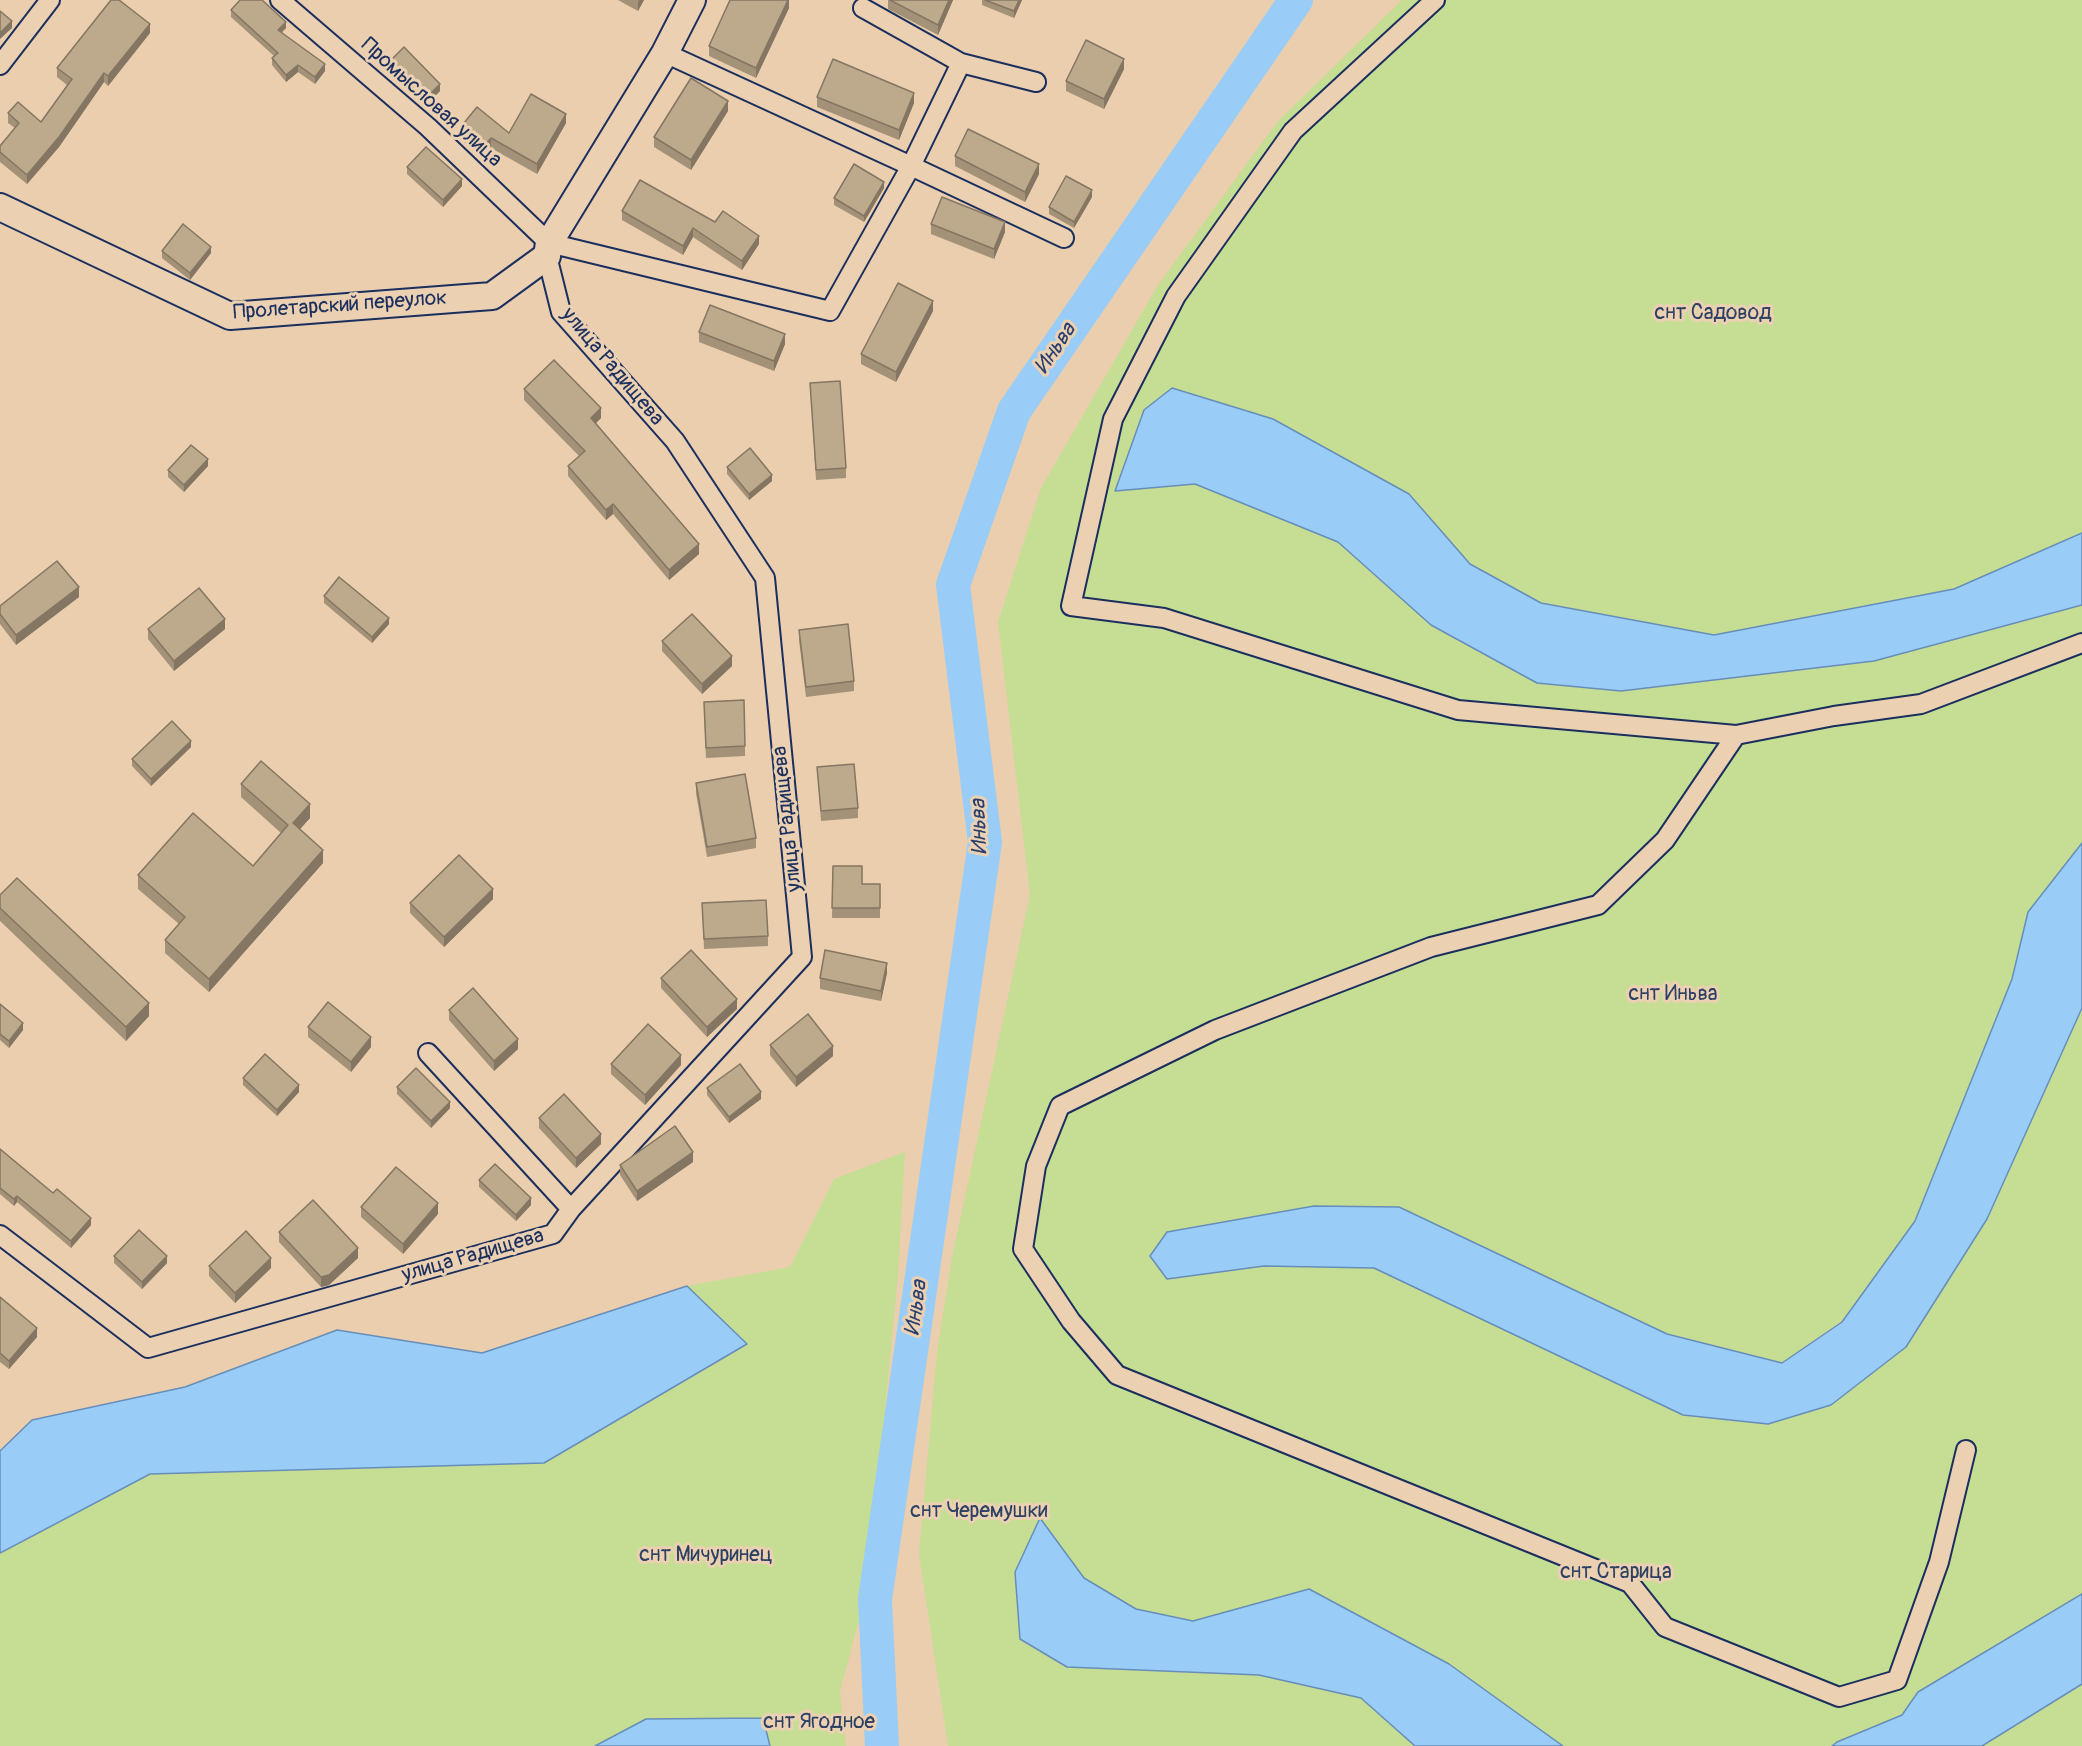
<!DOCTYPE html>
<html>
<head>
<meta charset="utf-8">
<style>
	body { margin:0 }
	canvas { display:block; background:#eacead }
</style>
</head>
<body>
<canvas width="2082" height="1746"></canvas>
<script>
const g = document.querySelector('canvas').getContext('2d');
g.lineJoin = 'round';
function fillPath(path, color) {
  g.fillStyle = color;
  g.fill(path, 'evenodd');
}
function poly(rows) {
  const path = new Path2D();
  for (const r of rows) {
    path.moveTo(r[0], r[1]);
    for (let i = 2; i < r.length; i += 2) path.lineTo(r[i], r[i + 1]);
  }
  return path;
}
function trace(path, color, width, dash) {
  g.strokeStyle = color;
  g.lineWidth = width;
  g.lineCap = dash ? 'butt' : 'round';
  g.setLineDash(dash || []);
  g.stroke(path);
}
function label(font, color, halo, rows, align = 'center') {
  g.font = font + ' Pangolin,sans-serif';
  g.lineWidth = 6;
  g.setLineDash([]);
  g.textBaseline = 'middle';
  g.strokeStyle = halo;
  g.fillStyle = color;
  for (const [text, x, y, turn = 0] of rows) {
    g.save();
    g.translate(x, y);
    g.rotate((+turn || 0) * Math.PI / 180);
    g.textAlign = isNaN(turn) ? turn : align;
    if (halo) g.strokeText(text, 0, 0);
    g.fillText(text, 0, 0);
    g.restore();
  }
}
const green = poly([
	[1402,0,2082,0,2082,533,1954,589,1714,635,1541,603,1470,564,1409,494,1273,419,1116,491,1195,484,1338,542,1431,625,1537,683,1621,691,1874,661,2082,605,2082,843,2028,912,2012,979,1915,1221,1844,1319,1782,1363,1667,1334,1478,1244,1229,1220,1167,1232,1150,1256,1167,1279,1264,1266,1374,1268,1683,1415,1768,1424,1831,1405,1987,1219,2082,1008,2082,1594,1918,1692,1902,1715,1837,1742,1832,1746,1563,1746,1449,1664,1309,1589,1193,1621,1136,1609,1084,1578,1040,1519,1015,1572,1020,1639,1067,1667,1259,1675,1361,1698,1415,1746,948,1746,919,1554,937,1352,952,1257,1030,895,998,622,1041,488,1158,285,1278,121],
	[905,1152,898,1276,873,1532,862,1609,840,1691,846,1746,770,1746,762,1718,646,1719,595,1746,0,1746,0,1553,150,1474,544,1463,747,1345,687,1286,790,1267,834,1179],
	[2082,1684,2082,1746,1982,1746]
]);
const water = poly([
	[1172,388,1273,419,1409,494,1470,564,1541,603,1714,635,1954,589,2082,533,2082,605,1874,661,1621,691,1537,683,1431,625,1338,542,1195,484,1115,491,1144,410,1172,388],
	[2082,843,2082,1008,1987,1219,1906,1347,1831,1405,1768,1424,1683,1415,1374,1268,1264,1266,1167,1279,1150,1256,1167,1232,1314,1206,1399,1207,1667,1334,1782,1363,1842,1322,1915,1221,2012,979,2028,912,2082,843],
	[687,1286,747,1344,544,1463,150,1474,0,1553,0,1451,32,1420,185,1387,337,1330,482,1353,687,1286],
	[1040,1518,1084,1578,1136,1609,1193,1621,1309,1589,1449,1664,1563,1746,1415,1746,1361,1698,1259,1675,1067,1667,1020,1639,1015,1572,1040,1518],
	[2082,1594,2082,1684,1982,1746,1832,1746,1837,1742,1902,1715,1918,1692,2082,1594],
	[763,1718,770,1746,595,1746,646,1719,763,1718]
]);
const river = poly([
	[882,1746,875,1599,985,842,953,585,1014,411,1296,0]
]);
const street = poly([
	[280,0,428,127,549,243,830,311,911,166,665,53],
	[1435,0,1293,131,1176,296,1113,419,1071,606,1164,618,1458,710,1736,735,1834,716,1921,704,2082,643],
	[863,8,961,63,1036,82],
	[961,63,911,166,1064,238],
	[0,65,50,0],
	[1736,735,1665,840,1598,905,1431,947,1215,1030,1060,1106,1036,1166,1023,1249,1071,1321,1117,1375,1630,1583,1665,1627,1839,1697,1897,1680,1939,1562,1966,1450],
	[428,1053,571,1209],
	[0,1235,148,1348,553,1234,571,1209,802,957,765,578,675,441,561,312,547,256]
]);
const secondary = poly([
	[0,207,230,316,492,296,547,256,549,243,665,53,692,0]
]);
const wall = poly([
	[618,0,644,0,638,11],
	[789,0,789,8,756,78,709,56,709,46],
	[888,0,953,0,938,35,888,9],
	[982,0,1022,0,1014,18,982,5],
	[231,10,286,28,282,32,325,71,315,84,298,72,286,82,272,65,272,58,274,56,231,17],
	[150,33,108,86,104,82,59,147,27,184,0,162,0,146,15,128,8,123,8,113,41,122,67,85,57,77,57,68],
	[389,62,440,91,425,106,389,69],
	[1124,69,1104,109,1066,91,1066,81],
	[817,97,914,103,899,140,817,107],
	[728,111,691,170,654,147,654,137],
	[566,123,537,174,491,148,483,157,459,138,459,129,509,133],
	[955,156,1039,174,1025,202,955,166],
	[407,167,462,186,443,207,407,174],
	[884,188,864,222,834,205,834,198],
	[1092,197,1074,228,1049,214,1049,207],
	[622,211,715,222,759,244,742,270,693,237,683,255,622,220],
	[931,224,1005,232,994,259,931,234],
	[162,251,211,253,190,280,162,258],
	[933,311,896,382,861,364,861,354],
	[699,332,785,344,774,371,699,342],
	[810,383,846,468,846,478,816,480],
	[524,389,601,418,596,423,699,554,669,580,613,514,606,520,568,476,568,466,579,456,524,400],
	[208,466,184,492,168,477,168,470],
	[727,467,772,481,749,500,727,474],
	[324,596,389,624,372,643,324,603],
	[79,597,16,645,0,624,0,606],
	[148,629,225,629,174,671,148,639],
	[799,630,854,681,854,691,806,697,799,640],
	[662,641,732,666,702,694,662,651],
	[704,712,745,746,745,756,706,758],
	[191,747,151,786,132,766,132,759],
	[817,767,858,808,858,818,821,821],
	[696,783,756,838,756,848,707,857,696,793],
	[241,784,310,818,300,829,323,863,209,992,165,953,165,940,179,924,138,889,138,875,253,866,281,833,241,797],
	[833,866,862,884,880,884,880,918,832,918],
	[0,895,149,1016,126,1041,0,921],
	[493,899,444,947,410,913,410,903],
	[702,903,768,936,768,946,704,949],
	[887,973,881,1001,820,989,820,978],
	[661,978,737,1009,707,1037,661,988],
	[0,1004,23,1030,9,1048,0,1040],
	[449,1010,518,1049,494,1071,449,1020],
	[308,1027,371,1047,351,1072,308,1037],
	[770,1045,833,1056,796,1087,770,1055],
	[611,1064,681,1065,645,1105,611,1074],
	[243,1078,299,1092,277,1116,243,1085],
	[397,1087,450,1108,431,1128,397,1094],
	[707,1088,761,1099,729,1123,707,1095],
	[539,1118,601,1144,576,1168,539,1128],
	[0,1149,91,1225,71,1248,17,1202,14,1206,0,1194],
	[693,1162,637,1201,620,1175,620,1165],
	[479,1180,531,1205,516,1221,479,1187],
	[361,1207,438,1214,403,1254,361,1217],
	[279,1232,358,1258,329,1285,321,1287,279,1242],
	[114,1256,167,1263,142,1289,114,1263],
	[209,1266,271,1268,235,1303,209,1276],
	[0,1297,37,1337,9,1369,0,1362]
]);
const shadedWall = poly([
	[639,0,644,0,638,11,638,3],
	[788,0,789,0,789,8,756,78,756,68],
	[949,0,953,0,938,35,938,25],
	[1019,0,1022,0,1014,18,1014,11],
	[12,21,12,28,0,39,0,33],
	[286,22,286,28,278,36,278,30],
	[150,24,150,33,108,86,108,76],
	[1124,59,1124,69,1104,109,1104,99],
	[325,64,325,71,315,84,315,77],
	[298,65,298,72,286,82,286,75],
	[104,73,104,82,59,147,27,184,27,175],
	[440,84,440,91,425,106,425,99],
	[914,93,914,103,899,140,899,130],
	[728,101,728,111,691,170,691,160],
	[566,114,566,123,537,174,537,164],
	[491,138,491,148,483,157,483,148],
	[1039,164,1039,174,1025,202,1025,192],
	[462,179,462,186,443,207,443,200],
	[884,182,884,188,864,222,864,216],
	[1092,190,1092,197,1074,228,1074,222],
	[1005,222,1005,232,994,259,994,249],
	[693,228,693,237,683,255,683,246],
	[759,236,759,244,742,270,742,261],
	[211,247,211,253,190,280,190,273],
	[933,301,933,311,896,382,896,372],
	[785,334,785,344,774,371,774,361],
	[601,408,601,418,591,428,591,418],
	[208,459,208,466,184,492,184,485],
	[772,475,772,481,749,500,749,494],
	[613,504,613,514,606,520,606,510],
	[699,544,699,554,669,580,669,570],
	[79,587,79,597,16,645,16,635],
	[389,618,389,624,372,643,372,637],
	[225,619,225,629,174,671,174,661],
	[732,656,732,666,702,694,702,684],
	[191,741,191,747,151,786,151,779],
	[310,804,310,818,293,837,293,823],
	[323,850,323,863,209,992,209,979],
	[493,889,493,899,444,947,444,937],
	[887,963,887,973,881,1001,881,991],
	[737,999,737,1009,707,1037,707,1027],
	[149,1003,149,1016,126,1041,126,1027],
	[23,1023,23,1030,9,1048,9,1041],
	[371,1037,371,1047,351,1072,351,1062],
	[518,1039,518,1049,494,1071,494,1061],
	[833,1046,833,1056,796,1087,796,1077],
	[681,1055,681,1065,645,1105,645,1095],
	[299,1085,299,1092,277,1116,277,1110],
	[761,1092,761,1099,729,1123,729,1117],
	[450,1102,450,1108,431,1128,431,1121],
	[601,1134,601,1144,576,1168,576,1158],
	[693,1152,693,1162,637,1201,637,1191],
	[17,1196,17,1202,14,1206,14,1199],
	[531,1198,531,1205,516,1221,516,1215],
	[438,1203,438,1214,403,1254,403,1244],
	[91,1218,91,1225,71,1248,71,1241],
	[358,1248,358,1258,329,1285,321,1287,321,1277],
	[167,1256,167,1263,142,1289,142,1282],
	[271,1258,271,1268,235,1303,235,1293],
	[37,1328,37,1337,9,1369,9,1361]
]);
const building = poly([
	[111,0,119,0,150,24,108,76,104,73,59,137,27,175,0,152,0,146,19,123,8,113,18,102,41,122,72,79,57,68,111,0],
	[240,0,262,0,286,22,278,30,325,64,315,77,298,65,286,75,272,58,278,53,231,10,240,0],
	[730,0,788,0,756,68,709,46,730,0],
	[890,0,949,0,938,25,890,0],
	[985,0,1019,0,1014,11,985,0],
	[0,11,12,21,0,33,0,11],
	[1086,40,1124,59,1104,99,1066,81,1086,40],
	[404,47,440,84,425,99,389,62,404,47],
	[833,59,914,93,899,130,817,97,833,59],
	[691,78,728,101,691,160,654,137,691,78],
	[531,94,566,114,537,164,491,138,483,148,459,129,477,107,509,133,531,94],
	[968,129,1039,164,1025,192,955,156,968,129],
	[426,147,462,179,443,200,407,167,426,147],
	[854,164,884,182,864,216,834,198,854,164],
	[1066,176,1092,190,1074,222,1049,207,1066,176],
	[640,180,715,222,723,211,759,236,742,261,693,228,683,246,622,211,640,180],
	[942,197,1005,222,994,249,931,224,942,197],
	[183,224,211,247,190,273,162,251,183,224],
	[898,283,933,301,896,372,861,354,898,283],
	[710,305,785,334,774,361,699,332,710,305],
	[554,360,601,408,591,418,699,544,669,570,613,504,606,510,568,466,585,451,524,389,554,360],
	[840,381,846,468,816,470,810,383,840,381],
	[191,445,208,459,184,485,168,470,191,445],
	[750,448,772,475,749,494,727,467,750,448],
	[57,561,79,587,16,635,0,614,0,606,57,561],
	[339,577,389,618,372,637,324,596,339,577],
	[199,588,225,619,174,661,148,629,199,588],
	[692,614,732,656,702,684,662,641,692,614],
	[848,624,854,681,806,687,799,630,848,624],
	[744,700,745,746,706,748,704,702,744,700],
	[172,721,191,741,151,779,132,759,172,721],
	[261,761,310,804,293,823,323,850,209,979,165,940,185,917,138,875,193,813,253,866,288,825,241,784,261,761],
	[854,764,858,808,821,811,817,767,854,764],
	[745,774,756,838,707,847,696,783,745,774],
	[459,855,493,889,444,937,410,903,459,855],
	[833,866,862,866,862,884,880,884,880,908,832,908,833,866],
	[17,878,149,1003,126,1027,0,908,0,895,17,878],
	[766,900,768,936,704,939,702,903,766,900],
	[691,950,737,999,707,1027,661,978,691,950],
	[825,950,887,963,881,991,820,978,825,950],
	[473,988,518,1039,494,1061,449,1010,473,988],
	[328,1002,371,1037,351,1062,308,1027,328,1002],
	[0,1004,23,1023,9,1041,0,1034,0,1004],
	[808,1014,833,1046,796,1077,770,1045,808,1014],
	[648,1024,681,1055,645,1095,611,1064,648,1024],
	[265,1054,299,1085,277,1110,243,1078,265,1054],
	[740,1064,761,1092,729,1117,707,1088,740,1064],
	[416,1068,450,1102,431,1121,397,1087,416,1068],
	[564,1094,601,1134,576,1158,539,1118,564,1094],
	[675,1126,693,1152,637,1191,620,1165,675,1126],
	[0,1149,53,1193,57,1189,91,1218,71,1241,17,1196,14,1199,0,1188,0,1149],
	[495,1164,531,1198,516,1215,479,1180,495,1164],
	[396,1167,438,1203,403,1244,361,1207,396,1167],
	[313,1200,358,1248,329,1275,321,1277,279,1232,313,1200],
	[139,1230,167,1256,142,1282,114,1256,139,1230],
	[246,1231,271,1258,235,1293,209,1266,246,1231],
	[0,1297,37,1328,9,1361,0,1353,0,1297]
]);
const streetNames = [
	["Промысловая улица",431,103,42],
	["Пролетарский переулок",340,306,-4],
	["улица Радищева",612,367,50],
	["улица Радищева",788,819,-96],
	["улица Радищева",473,1256,-16]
];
const parkNames = [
	["снт Садовод",1713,314],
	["снт Иньва",1673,995],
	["снт Черемушки",979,1512],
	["снт Мичуринец",706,1556],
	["снт Старица",1616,1573],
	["снт Ягодное",819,1723]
];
const waterNames = [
	["Иньва",1056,349,-56],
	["Иньва",980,827,-92],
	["Иньва",917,1308,-82]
];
fillPath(green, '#c5de94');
fillPath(water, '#99cdf7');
trace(water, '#678eba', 1.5);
trace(river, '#99cdf7', 34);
trace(street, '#1b2f5e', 22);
trace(secondary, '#1b2f5e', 30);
trace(street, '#ebd0b2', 18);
trace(secondary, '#ebd0b2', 26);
fillPath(wall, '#a39178');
fillPath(shadedWall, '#847662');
fillPath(building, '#bda98c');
trace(building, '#847662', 1.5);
label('21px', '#1b2f5e', '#ebd0b2', streetNames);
label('21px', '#2c4063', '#ebd0b2', parkNames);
label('italic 22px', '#283f6d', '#ebd0b2', waterNames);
</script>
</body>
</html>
